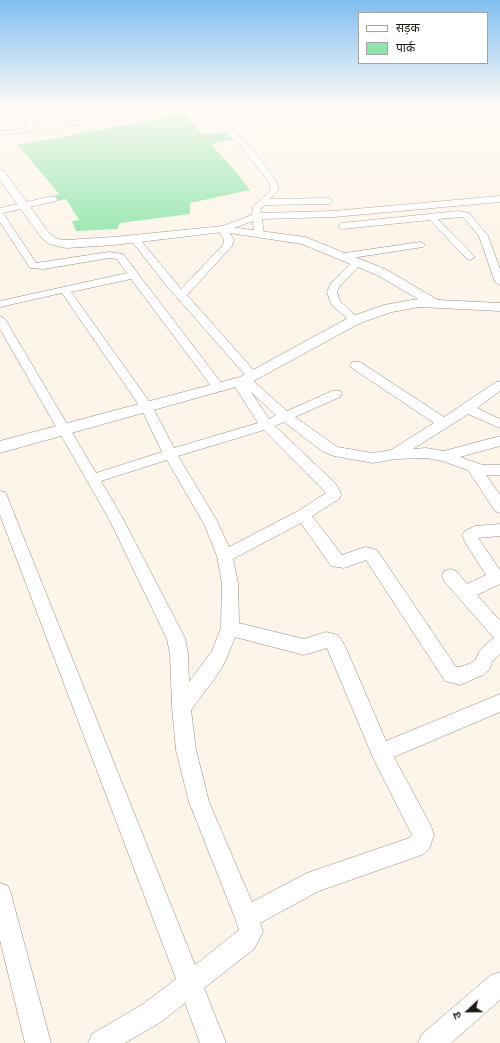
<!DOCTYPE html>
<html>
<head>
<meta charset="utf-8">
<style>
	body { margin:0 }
	#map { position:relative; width:500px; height:1043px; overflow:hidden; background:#fdf5e9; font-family:Lora,"Noto Sans Devanagari",serif }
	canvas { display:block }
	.legend { position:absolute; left:358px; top:12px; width:130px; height:52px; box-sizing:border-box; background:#fff; border:1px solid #a5a3a2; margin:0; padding:5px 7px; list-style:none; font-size:12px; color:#1d1a16 }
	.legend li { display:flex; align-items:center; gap:8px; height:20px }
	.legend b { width:20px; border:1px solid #a5a3a2 }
	.north { position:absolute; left:448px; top:991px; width:40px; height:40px; -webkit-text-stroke:3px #fff; paint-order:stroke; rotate:248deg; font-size:11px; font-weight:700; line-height:16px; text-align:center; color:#1d1a16 }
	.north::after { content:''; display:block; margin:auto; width:14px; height:18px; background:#1d1a16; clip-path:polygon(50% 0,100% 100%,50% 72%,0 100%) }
</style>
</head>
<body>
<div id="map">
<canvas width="500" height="1043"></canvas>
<ul class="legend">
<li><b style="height:5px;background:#fff"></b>सड़क</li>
<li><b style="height:11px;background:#8de6a9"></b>पार्क</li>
</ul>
<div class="north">उ</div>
</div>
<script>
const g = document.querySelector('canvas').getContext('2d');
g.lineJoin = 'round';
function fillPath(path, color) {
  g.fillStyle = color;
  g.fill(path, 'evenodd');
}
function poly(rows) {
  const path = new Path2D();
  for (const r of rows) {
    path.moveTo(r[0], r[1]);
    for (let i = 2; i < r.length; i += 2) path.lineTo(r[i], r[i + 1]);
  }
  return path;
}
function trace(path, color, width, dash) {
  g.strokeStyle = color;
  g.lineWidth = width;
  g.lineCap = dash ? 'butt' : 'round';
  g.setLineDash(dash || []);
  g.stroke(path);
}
const green = poly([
	[184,114,203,135,227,132,235,139,211,144,236,172,250,190,190,203,190,214,120,223,117,229,76,231,72,221,79,220,66,199,57,201,54,196,59,194,18,145]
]);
const minor = poly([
	[0,106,21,106,0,110,0,106],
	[31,106,37,106,32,115,32,127,61,124,157,106,173,106,61,128,0,135,0,131,25,128,26,115,31,106],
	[197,106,204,106,247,142,276,181,279,190,270,199,329,198,333,201,329,204,265,205,260,209,261,213,333,211,500,196,500,202,333,217,262,219,264,234,259,237,254,234,253,221,228,230,234,240,232,246,187,295,258,375,256,378,250,378,287,411,332,391,340,391,342,394,340,397,295,417,337,447,373,453,391,450,434,423,352,368,350,365,352,362,360,362,444,417,496,382,500,381,500,391,477,408,500,419,500,428,468,414,413,449,426,448,444,451,500,436,500,446,460,457,483,465,500,465,500,475,486,475,500,495,500,513,495,511,468,470,442,461,426,458,394,459,373,463,334,456,322,451,284,422,275,426,335,483,340,491,341,495,339,499,312,516,342,555,365,547,377,550,456,667,460,667,471,663,476,659,479,652,486,644,494,638,444,581,442,576,444,571,450,569,456,571,467,584,486,575,465,542,462,535,465,531,475,526,500,524,500,536,478,538,500,570,500,584,477,595,500,621,500,654,492,662,489,670,483,675,460,685,445,681,366,560,344,568,331,566,301,523,233,559,238,583,239,623,304,639,326,632,338,635,345,646,386,741,500,694,500,712,394,757,431,826,434,835,429,849,424,854,416,857,319,891,260,923,263,932,254,949,204,988,226,1043,200,1043,185,1003,161,1022,125,1043,88,1043,92,1034,143,1004,176,979,0,515,0,491,5,492,7,496,195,965,239,930,235,918,189,802,176,750,172,707,170,654,167,639,109,519,0,329,0,316,5,319,96,473,162,452,141,408,62,293,0,307,0,301,127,273,117,259,109,258,44,269,30,268,0,222,0,208,53,196,56,197,57,199,56,201,3,213,36,263,109,252,123,254,223,385,225,388,223,391,215,391,131,279,71,292,151,404,174,448,258,423,232,382,234,379,247,377,166,285,130,239,132,237,138,237,181,289,223,245,224,240,218,229,220,227,252,215,253,207,271,190,268,181,241,146,197,106],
	[251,392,276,415,269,419,251,392],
	[264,430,326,493,298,511,229,547,216,519,178,456,264,430],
	[167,460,204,524,217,556,222,583,221,628,212,651,189,682,188,654,185,638,122,517,101,481,167,460],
	[235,637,304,655,327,648,374,760,412,835,409,838,307,873,252,902,209,802,196,750,191,710,215,678,225,662,235,637],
	[477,106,493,106,458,114,455,112,477,106],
	[458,211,469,213,488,236,500,269,500,285,495,282,479,236,463,217,438,219,473,255,475,257,470,260,467,259,430,220,342,229,338,226,342,223,458,211],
	[420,242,423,243,425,245,423,247,345,259,340,256,345,253,420,242],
	[358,259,363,262,340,286,337,292,340,301,360,320,355,323,351,322,331,304,327,292,331,283,355,260,358,259],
	[0,883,8,886,11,894,51,1043,25,1043,0,940,0,883],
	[500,972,500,1000,451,1043,418,1043,422,1034,491,975,500,972]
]);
const tertiary = poly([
	[0,170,4,171,49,233,57,239,66,240,114,237,223,226,305,237,385,269,438,300,500,303,500,311,419,307,392,312,360,323,250,383,0,453,0,441,240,377,350,317,384,305,418,299,377,275,302,244,223,232,114,245,66,248,49,244,41,237,0,180,0,170]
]);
fillPath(green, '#8de6a9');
trace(minor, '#938c82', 1);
trace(tertiary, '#938c82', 1);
fillPath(minor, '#fff');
fillPath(tertiary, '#fff');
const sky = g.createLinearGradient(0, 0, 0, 252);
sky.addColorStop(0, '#80bff1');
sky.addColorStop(0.42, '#fefaf5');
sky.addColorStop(1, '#fefaf500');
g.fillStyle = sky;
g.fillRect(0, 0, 500, 252);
</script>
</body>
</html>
